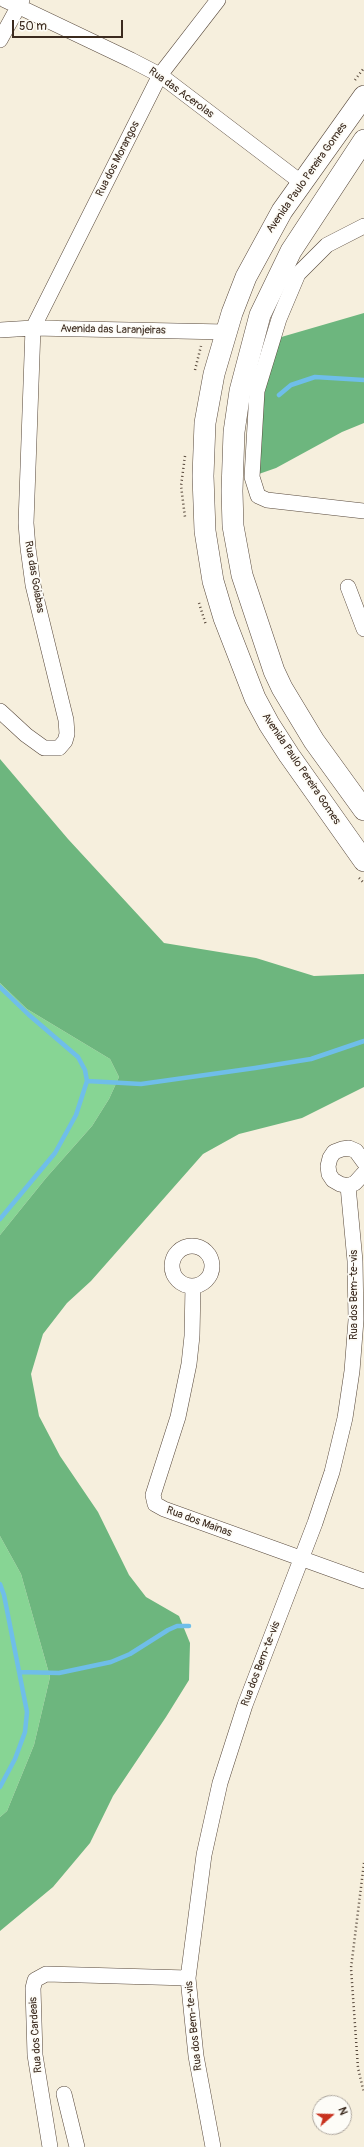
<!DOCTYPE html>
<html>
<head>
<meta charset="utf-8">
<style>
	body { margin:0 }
	#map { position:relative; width:364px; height:2147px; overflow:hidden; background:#f6efdd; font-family:Pangolin,sans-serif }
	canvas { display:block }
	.north { position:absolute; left:312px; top:2095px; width:40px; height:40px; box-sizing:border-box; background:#fdfcf7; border:1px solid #afa8a0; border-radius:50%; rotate:70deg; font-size:11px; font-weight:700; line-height:16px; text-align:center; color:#3b2a1e }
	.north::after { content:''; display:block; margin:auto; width:14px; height:18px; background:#c8321e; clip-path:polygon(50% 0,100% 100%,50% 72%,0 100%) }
	.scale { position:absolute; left:12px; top:20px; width:111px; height:18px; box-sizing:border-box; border:2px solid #3b2a1e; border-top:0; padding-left:5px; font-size:12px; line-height:14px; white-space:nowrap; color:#3b2a1e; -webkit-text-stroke:3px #fdfcf7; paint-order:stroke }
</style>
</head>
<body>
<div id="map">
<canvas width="364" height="2147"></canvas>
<div class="north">N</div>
<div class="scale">50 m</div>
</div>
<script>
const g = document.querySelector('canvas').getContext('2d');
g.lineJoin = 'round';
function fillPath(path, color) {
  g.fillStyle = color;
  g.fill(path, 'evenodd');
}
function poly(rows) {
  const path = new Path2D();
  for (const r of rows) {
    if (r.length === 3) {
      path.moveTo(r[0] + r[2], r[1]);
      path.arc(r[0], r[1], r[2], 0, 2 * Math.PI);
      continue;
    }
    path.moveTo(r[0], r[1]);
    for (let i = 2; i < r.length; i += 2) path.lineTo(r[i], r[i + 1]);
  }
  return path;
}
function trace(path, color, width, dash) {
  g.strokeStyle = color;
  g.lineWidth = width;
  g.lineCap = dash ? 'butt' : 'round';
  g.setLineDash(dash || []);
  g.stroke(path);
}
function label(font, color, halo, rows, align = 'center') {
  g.font = font + ' Pangolin,sans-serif';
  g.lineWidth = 3.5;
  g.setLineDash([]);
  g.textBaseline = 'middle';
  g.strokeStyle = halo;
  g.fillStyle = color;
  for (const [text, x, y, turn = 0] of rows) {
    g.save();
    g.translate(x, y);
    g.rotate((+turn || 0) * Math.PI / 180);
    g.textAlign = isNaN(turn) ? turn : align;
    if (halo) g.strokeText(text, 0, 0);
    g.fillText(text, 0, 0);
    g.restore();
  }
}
const green = poly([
	[0,983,27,1009,110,1059,119,1077,109,1099,92,1126,46,1178,0,1235],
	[0,1536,21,1574,50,1677,34,1745,7,1811,0,1817]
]);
const forest = poly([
	[364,313,364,423,342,432,276,468,256,475,256,436,271,340],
	[0,759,68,839,164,943,256,958,314,976,364,974,364,1087,302,1118,239,1134,203,1154,91,1281,67,1303,43,1334,31,1374,39,1416,60,1456,98,1512,129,1575,146,1597,179,1616,190,1643,189,1680,166,1717,113,1796,90,1843,53,1887,0,1931,0,1817,7,1811,34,1745,50,1677,21,1574,0,1536,0,1235,46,1178,92,1126,109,1099,119,1077,110,1059,27,1009,0,983]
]);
const stream = poly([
	[279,395,291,385,315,377,364,380],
	[0,987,29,1015,78,1057,85,1070,87,1081,76,1115,55,1153,0,1219],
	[87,1081,141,1084,255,1068,311,1059,364,1041],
	[0,1584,4,1595,27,1712,25,1732,15,1759,0,1787],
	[20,1672,59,1673,111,1662,130,1654,168,1630,177,1626,189,1626]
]);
const path = poly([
	[355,80,364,68],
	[195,370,201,346],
	[185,456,181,486,185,517],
	[199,603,206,625],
	[359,878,364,883],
	[364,1863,351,1968,358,2068,364,2093]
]);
const street = poly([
	[5,0,131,60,160,75,302,183],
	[0,40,22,0],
	[364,226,327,245,298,274,279,319,257,391,252,477,258,496,267,500,364,511],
	[0,330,33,328,226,332],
	[348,587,364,629],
	[0,711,26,735,44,748,59,748,65,741,67,734,66,720,33,585,28,548,26,523,33,328,160,75,218,0],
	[364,1162,356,1151,349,1148,342,1149,334,1152,330,1158,328,1166,329,1174,333,1180,340,1184,348,1186,355,1183,364,1173],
	[192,1266,20],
	[193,1286,192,1336,189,1364,178,1417,153,1495,155,1504,164,1509,364,1581],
	[64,2094,77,2147],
	[50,2147,35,2055,33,1988,35,1980,46,1974,188,1978],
	[213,2147,196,2056,188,1978,204,1855,220,1783,245,1705,315,1523,332,1472,345,1418,352,1371,356,1320,355,1261,348,1186]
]);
const secondary = poly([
	[364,96,282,211,246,277,232,313,214,374,205,423,203,476,205,531,213,581,224,618,255,698,269,724,289,755,364,861],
	[364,140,291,251,260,315,240,391,234,432,232,491,233,526,242,575,274,671,282,688,314,741,364,810]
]);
const streetNames = [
	["Rua das Acerolas",181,93,36],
	["Rua dos Morangos",118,159,-63],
	["Avenida Paulo Pereira Gomes",307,178,-55],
	["Avenida das Laranjeiras",113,330,1],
	["Rua das Goiabas",34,577,80],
	["Avenida Paulo Pereira Gomes",301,769,56],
	["Rua dos Bem-te-vis",354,1295,-90],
	["Rua dos Mainas",199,1522,20],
	["Rua dos Bem-te-vis",261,1664,-69],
	["Rua dos Bem-te-vis",194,2026,-96],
	["Rua dos Cardeais",36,2035,-94]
];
fillPath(green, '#87d594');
fillPath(forest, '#6db67e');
trace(stream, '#6fbee9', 4.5);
trace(street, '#57483b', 16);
trace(secondary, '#57483b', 22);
trace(path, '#57483b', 2.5, [1, 3]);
trace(street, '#fff', 15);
trace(secondary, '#fff', 21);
label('11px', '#3b2a1e', '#fdfcf7', streetNames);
</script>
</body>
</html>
